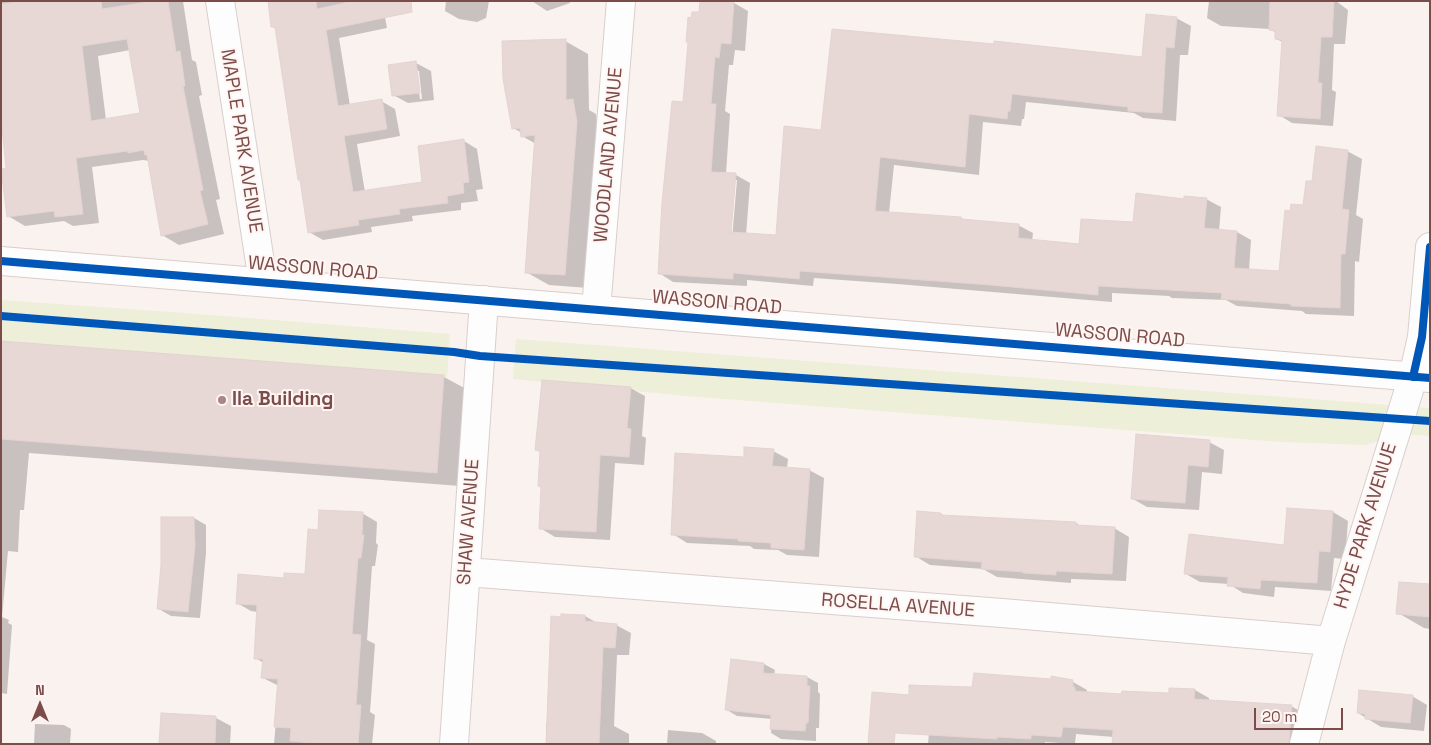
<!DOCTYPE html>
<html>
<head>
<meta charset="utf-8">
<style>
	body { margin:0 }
	#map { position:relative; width:1431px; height:745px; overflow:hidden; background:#faf2ef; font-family:"Space Grotesk",sans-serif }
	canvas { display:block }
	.frame { position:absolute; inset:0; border:2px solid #7c4c4b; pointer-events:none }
	.north { position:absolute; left:15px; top:680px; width:50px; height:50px; -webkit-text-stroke:4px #fff6f3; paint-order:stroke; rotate:0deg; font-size:14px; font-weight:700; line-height:20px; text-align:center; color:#7c4c4b }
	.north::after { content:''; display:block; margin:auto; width:18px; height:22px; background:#7c4c4b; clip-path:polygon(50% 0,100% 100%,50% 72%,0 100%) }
	.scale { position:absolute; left:1254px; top:708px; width:89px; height:22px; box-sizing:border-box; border:2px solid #7c4c4b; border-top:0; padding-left:6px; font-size:15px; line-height:18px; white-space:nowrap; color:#7c4c4b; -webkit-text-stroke:4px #fff6f3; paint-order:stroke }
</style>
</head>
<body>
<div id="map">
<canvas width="1431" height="745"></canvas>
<div class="frame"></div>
<div class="north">N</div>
<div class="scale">20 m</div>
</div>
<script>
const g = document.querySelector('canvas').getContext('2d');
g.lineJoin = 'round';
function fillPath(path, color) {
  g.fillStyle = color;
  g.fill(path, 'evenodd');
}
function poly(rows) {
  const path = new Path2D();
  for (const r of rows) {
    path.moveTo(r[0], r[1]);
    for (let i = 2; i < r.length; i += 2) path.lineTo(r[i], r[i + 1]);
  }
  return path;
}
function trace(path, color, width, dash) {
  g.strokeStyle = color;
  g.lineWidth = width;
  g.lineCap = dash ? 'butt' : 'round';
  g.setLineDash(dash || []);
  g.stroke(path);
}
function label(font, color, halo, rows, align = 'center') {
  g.font = font + ' "Space Grotesk",sans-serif';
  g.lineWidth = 4;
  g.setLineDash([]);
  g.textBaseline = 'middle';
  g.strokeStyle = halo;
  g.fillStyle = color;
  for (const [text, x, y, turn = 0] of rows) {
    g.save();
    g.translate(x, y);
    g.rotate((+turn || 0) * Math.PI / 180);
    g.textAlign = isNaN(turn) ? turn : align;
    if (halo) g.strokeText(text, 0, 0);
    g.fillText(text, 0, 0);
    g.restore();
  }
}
const green = poly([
	[1,300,185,313,450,334,447,377,1,342],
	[516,339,1430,408,1430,436,1403,434,1365,445,1281,442,686,396,513,379]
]);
const shadow = poly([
	[1,1,183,1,192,60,196,62,202,95,199,96,220,199,216,200,224,234,179,245,162,235,149,161,143,160,92,167,99,223,73,226,64,221,25,226,8,216,8,169,1,105],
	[130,50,141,114,106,120,98,56],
	[269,1,378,1,383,7,387,28,339,38,350,106,381,101,395,109,400,136,357,144,365,192,423,183,464,141,477,149,483,189,476,190,478,201,461,203,461,210,412,216,413,221,371,227,372,232,323,240,309,232,302,181,299,180,276,29,273,27],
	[446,1,489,1,486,18,477,22,459,19,445,11],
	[532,1,570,1,570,3,547,11],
	[714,1,734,3,748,11,745,51,735,50,733,65,729,65,725,111,730,114,726,174,736,175,750,183,746,235,777,237,823,131,1143,58,1176,18,1191,26,1188,55,1180,55,1176,121,1143,118,1134,113,1026,102,1024,119,1022,119,1021,126,983,122,979,175,894,165,889,213,961,218,965,220,1018,225,1033,233,1032,241,1080,245,1185,200,1206,199,1221,207,1219,231,1237,232,1251,240,1249,270,1281,272,1291,212,1304,207,1313,183,1347,151,1362,159,1356,215,1363,219,1359,262,1355,261,1354,316,1306,314,1302,311,1237,306,1226,300,1172,298,1169,296,1112,293,1112,302,897,284,814,278,813,286,747,280,747,286,673,282,659,273,684,104,693,19],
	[735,180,737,180,732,239,729,239],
	[1209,1,1336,1,1348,10,1345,44,1334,44,1332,90,1336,92,1333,126,1292,123,1279,115,1283,42,1276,39,1276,33,1270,29,1221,26,1207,18],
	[565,41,588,54,589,110,596,114,599,136,588,288,549,285,526,272,536,144,522,136,522,133,513,128],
	[416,63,431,71,434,100,408,103,393,95],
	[416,71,419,71,422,99,420,99],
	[1,342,444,377,468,390,460,486,29,453,24,510,20,510,18,552,8,551,2,617,9,620,8,623,12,625,7,694,1,693],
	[630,388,645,396,642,436,646,438,644,465,615,463,610,540,555,537,540,528,542,488,541,452,537,450],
	[1209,442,1224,450,1222,474,1202,472,1199,510,1147,507,1133,499],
	[773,451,788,459,787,468,809,470,824,478,819,557,787,555,778,550,754,549,750,546,687,543,673,534],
	[1333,512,1348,521,1345,559,1334,558,1331,591,1275,587,1274,597,1243,593,1229,584,1200,582,1186,574,1285,547],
	[362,513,377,522,376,543,378,545,375,566,372,566,367,640,375,644,370,712,375,715,372,744,274,744,279,686,263,678,264,663,255,658,258,612,251,611,237,603,285,579,306,576,319,532],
	[941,514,944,516,1076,523,1082,527,1114,528,1129,537,1126,581,1071,579,1071,583,997,577,983,569,930,565,915,556],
	[194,518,206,525,206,553,200,618,171,616,159,609],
	[1430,586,1430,629,1424,628,1398,613],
	[585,616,597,623,616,625,631,633,629,655,617,655,614,726,629,734,629,744,546,744,546,723,548,723],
	[732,660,764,664,775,670,774,675,807,677,818,683,818,692,820,694,819,728,816,728,816,741,781,739,771,733,772,719,737,716,727,710],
	[1073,682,1087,690,1086,693,1123,695,1170,695,1171,689,1195,690,1209,698,1209,701,1291,706,1305,714,1303,744,1113,744,1114,737,1076,734,1075,744,1045,742,1045,744,928,744,933,687,974,688],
	[1412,696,1427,705,1424,731,1381,727,1358,713],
	[162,714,216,718,231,726,230,744,160,744],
	[35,724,64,725,71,729,70,744,34,744],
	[668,730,702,733,716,741,716,744,667,744]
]);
const building = poly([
	[27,1,101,1,102,9,154,1,168,1,176,52,180,51,185,86,183,86,203,190,200,191,208,224,161,236,147,155,145,155,144,150,128,153,128,151,76,158,83,214,55,217,54,211,7,217,1,169,6,168,1,118,1,4,27,1],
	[127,39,140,113,91,121,82,46,127,39],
	[268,1,316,1,317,9,353,1,411,1,412,12,326,30,338,106,382,99,387,129,344,136,353,192,422,182,418,146,464,139,469,182,463,183,464,193,447,196,448,203,399,209,400,214,358,220,359,225,308,233,300,180,298,180,275,27,271,27,268,1],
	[700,1,734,1,731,44,721,43,719,58,715,57,711,104,716,104,711,172,736,173,731,232,776,235,784,126,821,130,832,29,994,44,994,41,1142,57,1146,14,1177,17,1174,48,1166,47,1162,113,1128,111,1128,107,1012,94,1010,111,1008,111,1007,119,969,114,965,167,880,157,875,211,961,217,961,219,1019,224,1018,238,1079,244,1081,219,1133,222,1136,193,1184,199,1184,196,1207,198,1204,228,1237,231,1234,268,1279,271,1285,210,1290,211,1291,204,1303,205,1306,181,1312,181,1316,146,1348,150,1342,209,1349,210,1345,254,1341,254,1340,308,1291,306,1291,304,1221,299,1222,293,1098,286,1098,295,991,285,800,271,799,279,733,273,733,279,658,274,662,203,672,101,683,102,688,42,686,42,688,17,691,18,692,12,699,12,700,1],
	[1270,1,1334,1,1332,37,1321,37,1318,83,1322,83,1320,119,1277,116,1282,40,1275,39,1275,31,1269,30,1270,1],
	[566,39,566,100,573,99,577,122,565,275,525,273,535,135,521,137,520,128,512,129,503,79,502,41,566,39],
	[416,61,420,93,392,96,388,65,416,61],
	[1,341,444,375,437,473,1,439,1,341],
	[542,380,631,387,627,428,631,429,629,457,600,455,596,532,539,529,541,487,538,486,540,451,535,450,542,380],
	[1136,434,1210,440,1208,467,1188,465,1185,503,1131,499,1136,434],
	[744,447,774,449,772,466,810,469,804,550,771,548,771,543,738,541,738,539,671,535,675,453,744,457,744,447],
	[1287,508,1333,511,1330,552,1319,551,1317,583,1261,580,1260,589,1227,586,1228,577,1184,574,1189,534,1284,545,1287,508],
	[319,510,363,512,362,535,364,535,361,558,358,558,352,634,361,635,356,705,361,705,358,744,324,744,290,741,291,728,274,727,278,679,261,678,263,659,254,659,257,605,236,604,238,574,284,578,284,573,305,574,308,529,318,530,319,510],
	[917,511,941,513,941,515,1076,522,1076,525,1115,527,1112,574,1056,571,1056,575,1023,573,1023,572,981,569,982,562,914,557,917,511],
	[161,517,194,517,195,546,188,612,157,609,161,565,161,517],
	[1399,582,1430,584,1430,617,1396,614,1399,582],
	[561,614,585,615,585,621,617,624,615,648,603,647,599,744,546,744,551,616,561,617,561,614],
	[731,659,764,663,763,673,807,676,807,686,810,686,808,723,806,723,805,731,770,729,771,715,725,710,731,659],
	[974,673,1051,679,1051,676,1073,680,1073,687,1075,687,1075,691,1121,694,1122,691,1169,693,1169,688,1195,689,1194,699,1292,705,1289,744,1112,744,1113,730,1063,727,1061,737,1031,735,1031,739,997,737,997,739,895,733,894,744,868,744,872,692,909,695,909,685,972,687,974,673],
	[1359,690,1413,695,1410,723,1365,719,1365,714,1357,713,1359,690],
	[161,713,216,716,215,744,159,744,161,713]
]);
const street = poly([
	[220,1,263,282],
	[596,310,621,1],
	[466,572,1002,613,1331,641],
	[454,744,484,300],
	[1304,744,1331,641,1413,377,1422,337,1430,247]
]);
const secondary = poly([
	[1,261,1430,378]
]);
const cycleway = poly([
	[1,261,1430,378],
	[1,316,454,352,480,356,1430,421],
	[1413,377,1422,337,1430,247]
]);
const markers = [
	[222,400,5,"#a88684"]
];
const streetNames = [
	["MAPLE PARK AVENUE",241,141,81],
	["WOODLAND AVENUE",609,155,-85],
	["WASSON ROAD",313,269,5],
	["WASSON ROAD",717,303,5],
	["WASSON ROAD",1120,336,5],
	["SHAW AVENUE",469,522,-86],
	["HYDE PARK AVENUE",1366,526,-73],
	["ROSELLA AVENUE",898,606,4]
];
const poiNames = [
	["Ila Building",232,400]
];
fillPath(green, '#edefd9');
fillPath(shadow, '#0003');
fillPath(building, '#e7d8d6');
trace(building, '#e3d3d1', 1);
trace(street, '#dacecd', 30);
trace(secondary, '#dacdca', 30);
trace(street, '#fefdfd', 28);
trace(secondary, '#fefdfd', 28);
trace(cycleway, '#0057b8', 8);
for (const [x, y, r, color] of markers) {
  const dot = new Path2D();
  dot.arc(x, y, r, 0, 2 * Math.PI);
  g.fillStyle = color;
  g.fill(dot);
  trace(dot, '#fff6f3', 2);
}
label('19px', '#7c4c4b', '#fff6f3', streetNames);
label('bold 19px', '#7c4c4b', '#fff6f3', poiNames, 'left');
</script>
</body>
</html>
